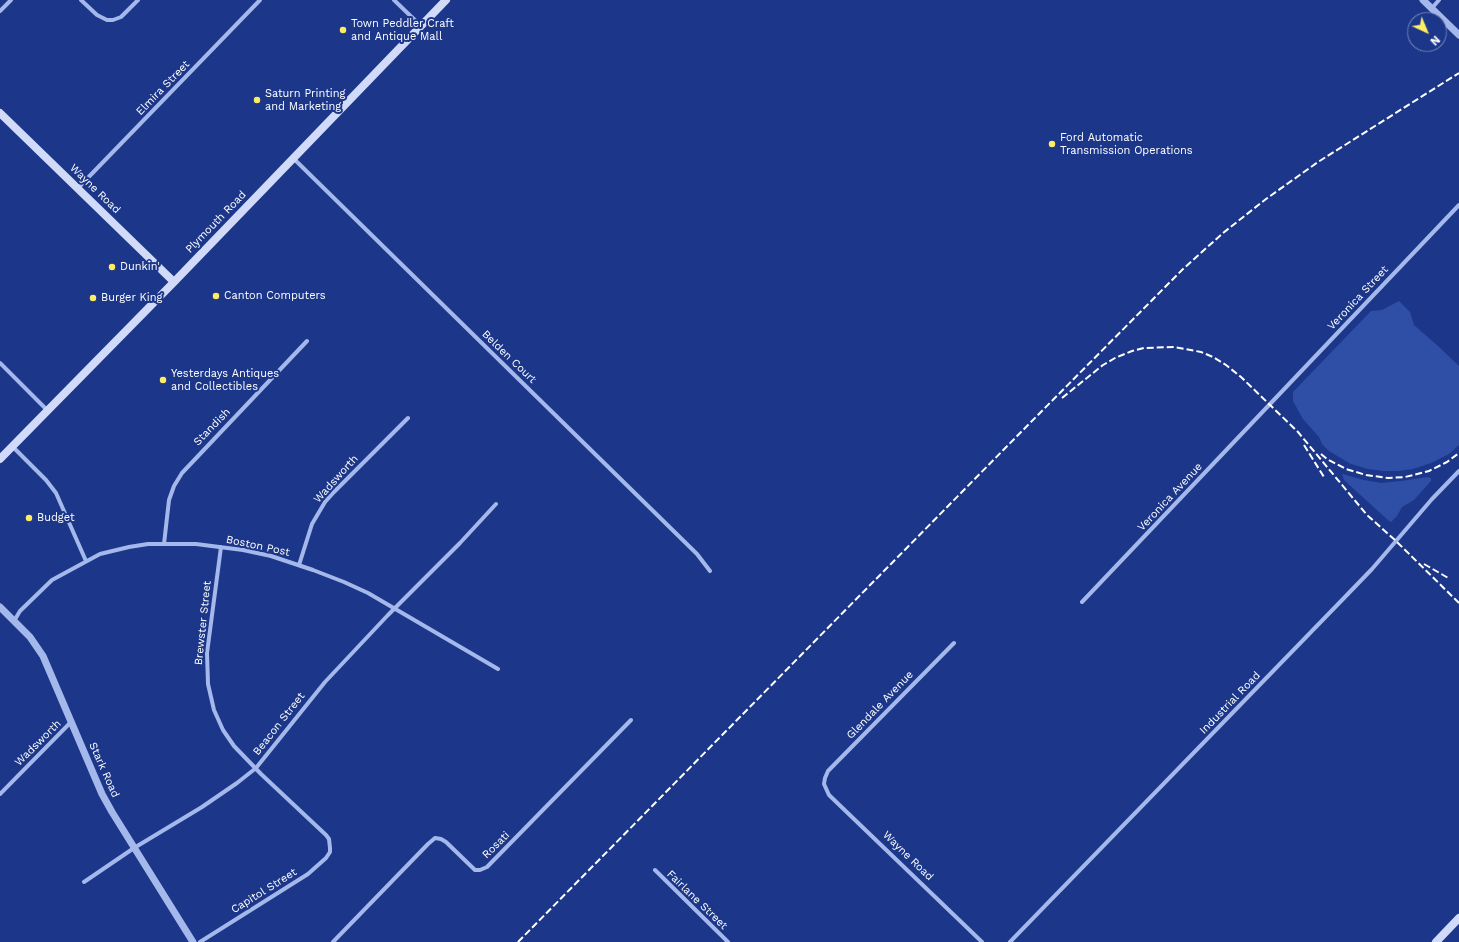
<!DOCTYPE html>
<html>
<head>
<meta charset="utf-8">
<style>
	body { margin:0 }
	#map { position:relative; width:1459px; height:942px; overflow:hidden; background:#1c3789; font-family:"Work Sans",sans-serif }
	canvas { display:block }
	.north { position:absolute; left:1407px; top:12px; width:40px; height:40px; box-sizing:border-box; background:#1c3789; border:1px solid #7787b8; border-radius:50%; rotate:136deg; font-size:11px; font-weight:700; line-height:16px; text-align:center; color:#fff }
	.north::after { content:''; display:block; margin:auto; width:14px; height:18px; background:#fded62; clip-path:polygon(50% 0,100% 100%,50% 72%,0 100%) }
</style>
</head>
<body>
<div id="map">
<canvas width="1459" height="942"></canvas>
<div class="north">N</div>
</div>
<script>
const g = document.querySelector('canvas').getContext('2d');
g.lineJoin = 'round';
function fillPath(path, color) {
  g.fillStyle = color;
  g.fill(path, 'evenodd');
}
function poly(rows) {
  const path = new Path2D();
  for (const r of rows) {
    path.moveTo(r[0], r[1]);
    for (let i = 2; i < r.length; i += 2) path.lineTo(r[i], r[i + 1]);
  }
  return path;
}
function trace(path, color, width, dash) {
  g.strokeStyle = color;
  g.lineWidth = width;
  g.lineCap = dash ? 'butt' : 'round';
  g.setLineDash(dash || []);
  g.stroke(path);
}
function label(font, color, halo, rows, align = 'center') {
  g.font = font + ' "Work Sans",sans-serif';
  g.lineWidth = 4;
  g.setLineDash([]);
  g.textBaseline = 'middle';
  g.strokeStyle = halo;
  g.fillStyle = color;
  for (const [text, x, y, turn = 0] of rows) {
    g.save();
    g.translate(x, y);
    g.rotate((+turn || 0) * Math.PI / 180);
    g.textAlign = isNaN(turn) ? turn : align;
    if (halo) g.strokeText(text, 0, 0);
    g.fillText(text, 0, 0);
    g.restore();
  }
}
const green = poly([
	[1399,301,1410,312,1414,325,1438,346,1459,366,1459,445,1449,454,1431,463,1413,469,1398,471,1384,471,1368,469,1351,464,1329,451,1322,444,1319,437,1303,419,1293,401,1293,392,1371,311,1382,310],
	[1342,474,1364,480,1381,483,1401,481,1427,477,1431,478,1431,481,1414,500,1402,507,1397,516,1391,522,1389,521,1344,480]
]);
const minor = poly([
	[81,0,97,15,107,20,113,20,121,17,138,0],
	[394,0,421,26],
	[1432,8,1439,0],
	[0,11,11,0],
	[293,158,697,554,710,571],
	[78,188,260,0],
	[0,363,47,410],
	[12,446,46,480,56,493,86,561],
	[164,544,169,500,174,486,182,473,307,341],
	[299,565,312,524,325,502,334,492,408,418],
	[1082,602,1459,205],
	[14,621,20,611,52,580,100,554,129,547,148,544,196,544,243,550,271,556,313,570,344,582,368,593,498,669],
	[954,643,828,771,825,778,824,784,829,795,982,942],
	[0,794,71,722],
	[655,870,728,942],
	[84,882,134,848,202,807,237,783,256,768,325,682,388,615,460,543,496,504],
	[200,942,308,874,326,858,330,852,330,848,329,839,326,835,261,774,234,746,223,730,214,710,208,684,207,653,221,547],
	[333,942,428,844,435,838,441,839,446,842,475,870,480,870,487,867,631,720],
	[1010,942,1344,598,1372,569,1432,499,1459,471]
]);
const tertiary = poly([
	[1423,0,1459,35],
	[0,607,30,637,43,656,102,794,112,812,193,942]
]);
const secondary = poly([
	[0,113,174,282],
	[0,459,174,282,446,0],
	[1436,942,1459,918]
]);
const rail = poly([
	[1062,398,1103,365,1115,358,1132,351,1144,348,1174,347,1201,352,1213,357,1226,365,1241,377,1298,432,1367,515,1396,541,1459,603],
	[1304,445,1324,477],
	[1321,454,1327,459,1346,469,1366,475,1388,478,1405,477,1429,471,1447,462,1459,453],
	[1424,564,1450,579],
	[518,942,1028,425,1183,269,1223,233,1266,199,1318,162,1459,73]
]);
const markers = [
	[343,30,4,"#fded62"],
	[257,100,4,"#fded62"],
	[1052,144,4,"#fded62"],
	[112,267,4,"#fded62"],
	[216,296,4,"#fded62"],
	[93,298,4,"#fded62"],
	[163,380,4,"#fded62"],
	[29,518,4,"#fded62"]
];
const poiNames = [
	["Town Peddler Craft",351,24],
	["and Antique Mall",351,37],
	["Saturn Printing",265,94],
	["and Marketing",265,107],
	["Ford Automatic",1060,138],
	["Transmission Operations",1060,151],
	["Dunkin'",120,267],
	["Canton Computers",224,296],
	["Burger King",101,298],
	["Yesterdays Antiques",171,374],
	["and Collectibles",171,387],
	["Budget",37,518]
];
const streetNames = [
	["Elmira Street",163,88,-46],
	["Wayne Road",95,189,44],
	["Plymouth Road",216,222,-46],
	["Veronica Street",1358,298,-47],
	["Belden Court",509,357,44],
	["Standish",212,427,-46],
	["Wadsworth",336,479,-48],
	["Veronica Avenue",1170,497,-47],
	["Boston Post",258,546,12],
	["Brewster Street",203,623,-84],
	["Industrial Road",1230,703,-46],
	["Glendale Avenue",880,705,-46],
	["Beacon Street",279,724,-52],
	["Wadsworth",38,743,-45],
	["Stark Road",104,770,66],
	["Rosati",496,845,-45],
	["Wayne Road",908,856,44],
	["Capitol Street",264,891,-32],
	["Fairlane Street",697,900,44]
];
fillPath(green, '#2f4fa7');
trace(minor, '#a5b8ec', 4);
trace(tertiary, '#a5b8ec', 7);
trace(secondary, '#d1dbf9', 8);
trace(rail, '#fff', 2, [7, 3]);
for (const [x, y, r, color] of markers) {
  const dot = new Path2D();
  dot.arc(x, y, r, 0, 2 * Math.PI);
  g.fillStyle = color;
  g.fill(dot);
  trace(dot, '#1c3789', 1.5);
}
label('11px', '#fff', '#1c3789', poiNames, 'left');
label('11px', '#fff', '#1c3789', streetNames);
</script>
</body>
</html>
